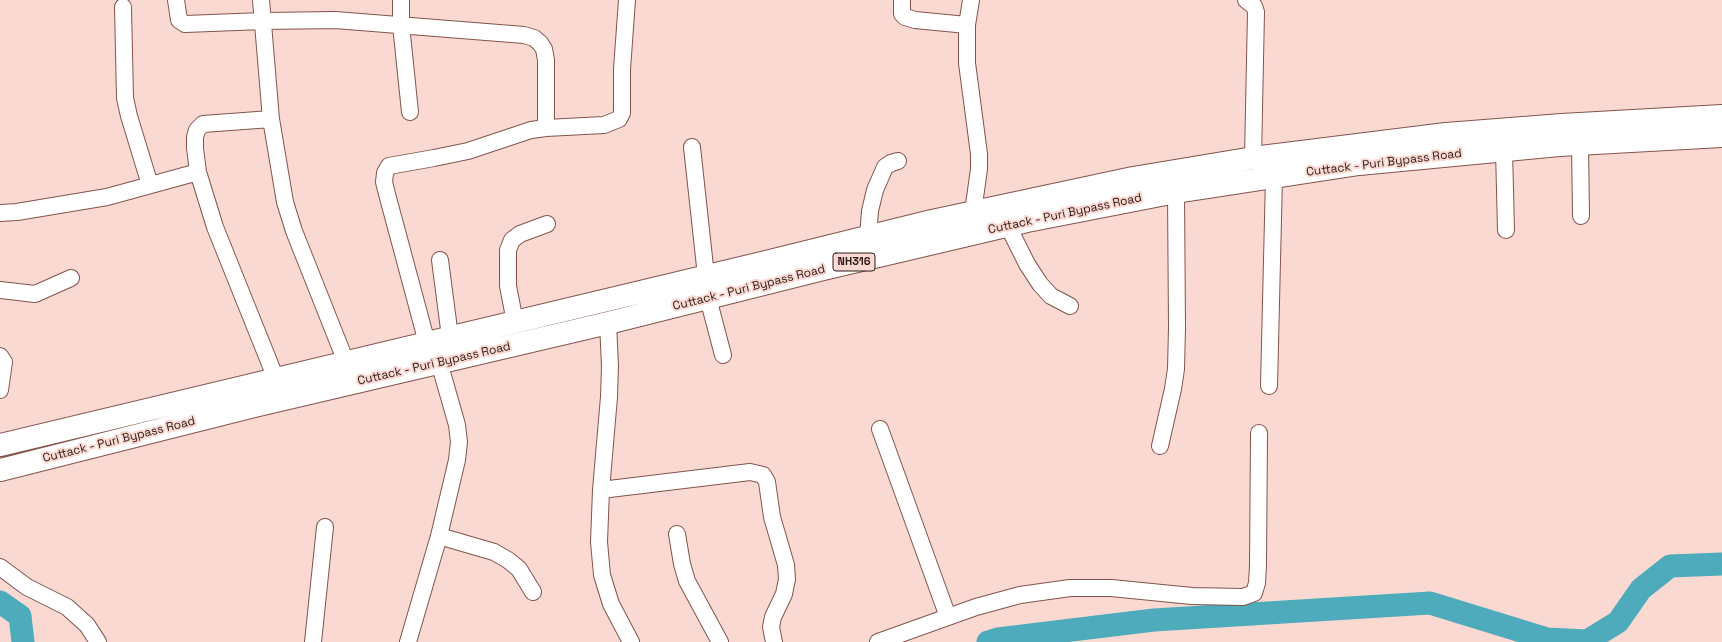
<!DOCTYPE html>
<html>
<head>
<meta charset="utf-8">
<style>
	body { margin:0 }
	canvas { display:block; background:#fbd9d3 }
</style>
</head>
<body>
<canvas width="1722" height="642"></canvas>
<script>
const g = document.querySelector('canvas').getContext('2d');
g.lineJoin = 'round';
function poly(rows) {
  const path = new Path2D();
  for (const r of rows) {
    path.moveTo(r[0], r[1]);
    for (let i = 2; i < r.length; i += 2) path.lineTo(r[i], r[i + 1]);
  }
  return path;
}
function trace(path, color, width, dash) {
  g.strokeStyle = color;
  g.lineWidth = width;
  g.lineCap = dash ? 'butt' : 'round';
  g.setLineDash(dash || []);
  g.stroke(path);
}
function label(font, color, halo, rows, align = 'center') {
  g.font = font + ' "Space Grotesk",sans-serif';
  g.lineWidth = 4;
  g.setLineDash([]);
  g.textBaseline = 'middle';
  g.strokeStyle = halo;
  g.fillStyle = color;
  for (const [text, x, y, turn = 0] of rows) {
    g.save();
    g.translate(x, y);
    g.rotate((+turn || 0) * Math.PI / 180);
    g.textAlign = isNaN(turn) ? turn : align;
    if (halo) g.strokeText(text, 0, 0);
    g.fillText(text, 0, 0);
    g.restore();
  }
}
const river = poly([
	[0,602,20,616,23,642],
	[988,642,998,639,1154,620,1430,603,1547,639,1587,641,1618,622,1641,589,1670,566,1722,564]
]);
const minor = poly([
	[176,0,179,20,185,24,263,21,335,20,524,35,534,38,540,43,544,49,546,60,546,128],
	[261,0,271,119,285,202,294,231,346,362],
	[401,0,401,25,410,112],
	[902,0,902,14,905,17,915,20,967,25],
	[971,0,967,25,967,63,979,154,979,169,973,212],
	[1246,0,1254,6,1256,12,1253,158],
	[123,7,125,98,129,116,150,185],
	[271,119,203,124,197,130,195,137,195,148,198,172,215,227,276,379],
	[1580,144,1581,216],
	[692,147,706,276],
	[1504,150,1506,230],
	[0,213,17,212,107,197,198,172],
	[1008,226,1027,264,1040,284,1051,296,1070,306],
	[868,237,870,211,875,190,885,167,891,163,898,161],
	[440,260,450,337],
	[0,290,35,294,71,278],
	[708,298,723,355],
	[515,322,508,286,508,250,512,240,520,234,547,224],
	[608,323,610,366,609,397,601,490,599,542,602,575,611,604,631,642],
	[427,343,387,194,384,182,385,173,389,166,434,158,468,151,531,130,546,128,604,125,619,119,622,113,622,69,627,0],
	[0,356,4,362,0,390],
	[1269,386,1274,177],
	[880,429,948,617],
	[1160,446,1173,389,1176,369,1177,328,1176,192],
	[601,490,750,472,763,475,767,482,772,517,786,565,787,579,784,594,773,617,771,627,774,642],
	[677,534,682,564,687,581,720,642],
	[439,536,494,552,508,560,519,569,533,592],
	[0,567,27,587,67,607,87,625,98,642],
	[313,642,325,527],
	[408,642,439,536,457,460,459,442,457,425,439,362],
	[878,642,976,607,1020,595,1070,588,1111,588,1192,596,1243,597,1254,593,1257,583,1258,565,1259,433]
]);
const highway = poly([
	[0,445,762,263,932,221,1133,178,1253,158,1446,134,1562,125,1722,116],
	[0,470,254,406,608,323,823,269,1027,221,1176,192,1359,164,1559,145,1722,136]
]);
const shields = [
	[854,262,42]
];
const shieldNames = [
	["NH316",854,262]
];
const streetNames = [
	["Cuttack - Puri Bypass Road",1384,163,-7],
	["Cuttack - Puri Bypass Road",1065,214,-12],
	["Cuttack - Puri Bypass Road",749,288,-14],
	["Cuttack - Puri Bypass Road",434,364,-13],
	["Cuttack - Puri Bypass Road",119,440,-14]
];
trace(river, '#4dabbb', 23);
trace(minor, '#83544c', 18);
trace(highway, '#83544c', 24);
trace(minor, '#fff', 16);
trace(highway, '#fff', 22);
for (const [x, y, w] of shields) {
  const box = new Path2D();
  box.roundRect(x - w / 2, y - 9, w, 18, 3);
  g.fillStyle = '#fbd9d3';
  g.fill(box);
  trace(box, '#2d1916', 1);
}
label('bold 11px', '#2d1916', null, shieldNames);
label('12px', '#2d1916', '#fbd9d3', streetNames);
</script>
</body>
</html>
